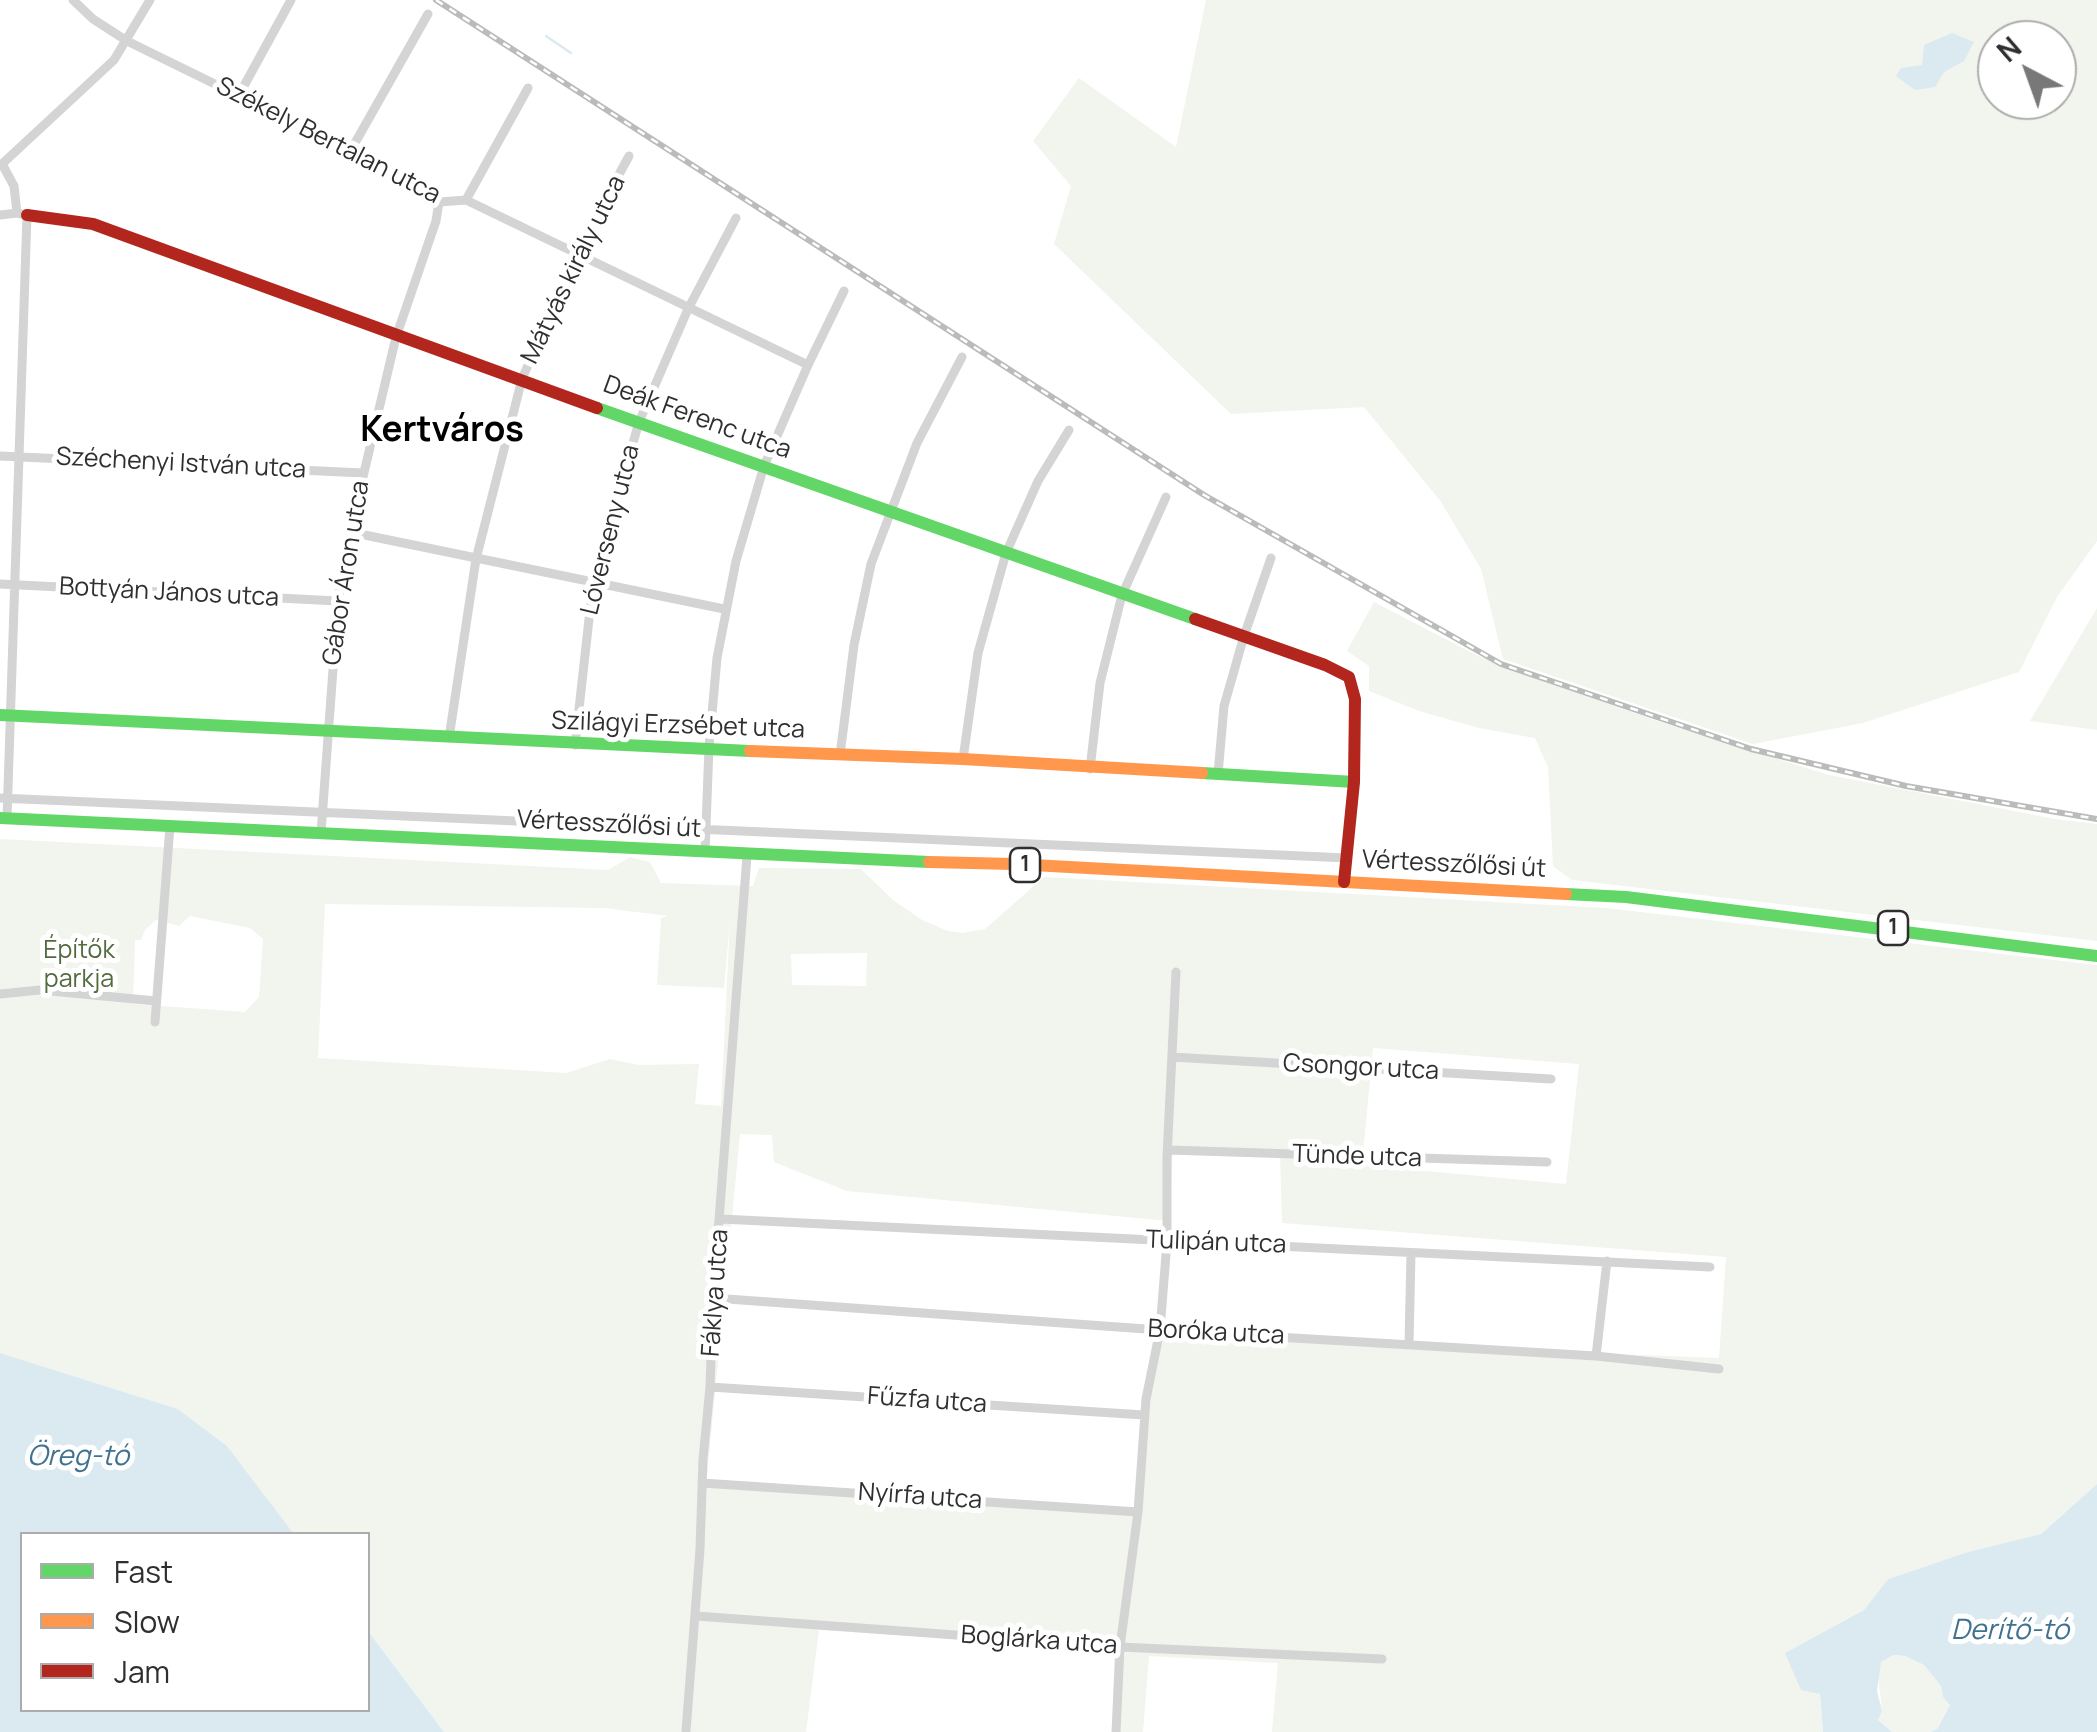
<!DOCTYPE html>
<html>
<head>
<meta charset="utf-8">
<style>
	body { margin:0 }
	#map { position:relative; width:2097px; height:1732px; overflow:hidden; background:#fff; font-family:Manrope,sans-serif }
	canvas { display:block }
	.legend { position:absolute; left:20px; top:1532px; width:350px; height:180px; box-sizing:border-box; background:#fff; border:2px solid #acacac; margin:0; padding:12px 18px; list-style:none; font-size:30px; color:#2f2f2f }
	.legend li { display:flex; align-items:center; gap:20px; height:50px }
	.legend b { width:50px; border:2px solid #acacac }
	.north { position:absolute; left:1977px; top:20px; width:100px; height:100px; box-sizing:border-box; background:#fff; border:2px solid #acacac; border-radius:50%; rotate:319deg; font-size:28px; font-weight:700; line-height:40px; text-align:center; color:#2f2f2f }
	.north::after { content:''; display:block; margin:auto; width:35px; height:45px; background:#787878; clip-path:polygon(50% 0,100% 100%,50% 72%,0 100%) }
</style>
</head>
<body>
<div id="map">
<canvas width="2097" height="1732"></canvas>
<ul class="legend">
<li><b style="height:12px;background:#63d668"></b>Fast</li>
<li><b style="height:12px;background:#ff974d"></b>Slow</li>
<li><b style="height:12px;background:#b3261e"></b>Jam</li>
</ul>
<div class="north">N</div>
</div>
<script>
const g = document.querySelector('canvas').getContext('2d');
g.lineJoin = 'round';
function fillPath(path, color) {
  g.fillStyle = color;
  g.fill(path, 'evenodd');
}
function poly(rows) {
  const path = new Path2D();
  for (const r of rows) {
    path.moveTo(r[0], r[1]);
    for (let i = 2; i < r.length; i += 2) path.lineTo(r[i], r[i + 1]);
  }
  return path;
}
function trace(path, color, width, dash) {
  g.strokeStyle = color;
  g.lineWidth = width;
  g.lineCap = dash ? 'butt' : 'round';
  g.setLineDash(dash || []);
  g.stroke(path);
}
function label(font, color, halo, rows, align = 'center') {
  g.font = font + ' Manrope,sans-serif';
  g.lineWidth = 10;
  g.setLineDash([]);
  g.textBaseline = 'middle';
  g.strokeStyle = halo;
  g.fillStyle = color;
  for (const [text, x, y, turn = 0] of rows) {
    g.save();
    g.translate(x, y);
    g.rotate((+turn || 0) * Math.PI / 180);
    g.textAlign = isNaN(turn) ? turn : align;
    if (halo) g.strokeText(text, 0, 0);
    g.fillText(text, 0, 0);
    g.restore();
  }
}
const green = poly([
	[1206,0,2097,0,2097,541,2057,597,2019,672,1863,723,1753,744,1503,659,1481,569,1441,502,1364,407,1231,414,1054,244,1071,186,1033,141,1079,78,1176,147],
	[1997,40,2057,40,2057,100,1997,100],
	[1374,602,1476,655,1531,677,1663,723,1829,775,2055,819,2097,824,2097,941,1572,880,1553,866,1548,767,1535,738,1479,728,1419,711,1369,691,1369,666,1347,651],
	[2097,608,2097,730,2030,721],
	[0,839,608,870,630,857,650,862,661,883,753,886,759,868,861,869,893,900,922,920,948,931,963,933,985,929,1044,877,1606,908,2097,965,2097,1484,2041,1534,1968,1552,1888,1579,1864,1610,1785,1653,1820,1694,1823,1732,1272,1732,1278,1663,1149,1656,1143,1732,1112,1732,1115,1649,819,1630,806,1732,444,1732,368,1631,368,1534,294,1534,227,1446,178,1409,0,1353],
	[325,904,604,908,668,916,661,918,657,985,724,988,730,921,721,1106,695,1104,699,1064,638,1065,610,1059,566,1073,318,1058],
	[190,916,250,928,263,939,259,997,245,1012,133,1004,135,940,141,940,145,930,156,920,179,926],
	[867,953,866,986,792,985,791,954],
	[1373,1048,1579,1064,1566,1184,1362,1165],
	[740,1134,772,1135,774,1162,847,1191,1169,1221,1173,1146,1280,1154,1282,1223,1726,1257,1719,1358,1243,1340,1160,1330,1146,1399,1138,1512,706,1486],
	[1892,1655,1905,1656,1924,1665,1941,1686,1943,1697,1950,1705,1938,1728,1931,1732,1892,1732,1877,1719,1882,1711,1878,1673,1881,1662]
]);
const water = poly([
	[1952,33,1974,42,1964,61,1944,72,1935,87,1915,90,1896,76,1901,68,1922,65,1924,45],
	[0,1353,178,1409,227,1446,294,1534,22,1534,22,1710,368,1710,368,1631,444,1732,0,1732],
	[2097,1484,2097,1732,1931,1732,1938,1728,1950,1705,1943,1697,1941,1686,1924,1665,1905,1656,1893,1655,1881,1662,1877,1691,1882,1711,1878,1720,1892,1732,1823,1732,1820,1694,1801,1690,1785,1653,1864,1610,1888,1579,1968,1552,2041,1534]
]);
const stream = poly([
	[546,36,571,53]
]);
const street = poly([
	[73,0,93,19,127,41,421,185,439,202,466,200,808,365],
	[239,95,291,0],
	[351,150,428,14],
	[466,200,528,88],
	[17,213,14,186,2,164,114,60,150,0],
	[0,215,17,213],
	[0,456,363,473],
	[350,532,724,609],
	[0,584,338,601],
	[449,738,476,559,522,379,577,252,629,156],
	[575,745,593,583,639,422,688,309,736,218],
	[840,755,854,645,871,564,917,443,962,357],
	[963,759,978,653,1006,553,1038,481,1069,430],
	[1090,769,1100,683,1122,595,1166,497],
	[1218,774,1224,706,1244,636,1271,558],
	[0,798,1347,858],
	[7,818,27,215,17,213],
	[321,833,338,601,350,532,396,337,436,221,439,202],
	[705,852,709,747,717,658,736,561,764,466,808,365,844,291],
	[0,994,40,990,156,1001],
	[155,1022,170,826],
	[1172,1057,1551,1079],
	[1168,1150,1547,1162],
	[721,1219,1710,1267],
	[713,1298,1160,1330,1596,1356,1719,1369],
	[1409,1344,1411,1253],
	[1596,1356,1607,1261],
	[710,1387,1144,1415],
	[702,1483,1138,1512],
	[696,1616,1120,1647,1382,1659],
	[686,1731,700,1549,703,1459,710,1387,713,1298,747,856],
	[1116,1732,1120,1647,1138,1512,1146,1399,1160,1330,1167,1242,1167,1157,1176,972]
]);
const fast = poly([
	[597,408,1195,619],
	[0,715,750,751],
	[1202,773,1354,782],
	[0,818,929,862],
	[1566,894,1626,897,2097,956]
]);
const slow = poly([
	[750,751,963,759,1202,773],
	[929,862,1014,864,1566,894]
]);
const jam = poly([
	[27,215,93,224,597,408],
	[1195,619,1325,665,1349,677,1355,699,1354,782,1344,882]
]);
const rail = poly([
	[436,0,1204,495,1501,664,1751,749,1906,786,2097,819]
]);
const shields = [
	[1025,865,30],
	[1893,928,30]
];
const shieldNames = [
	["1",1025,865],
	["1",1893,928]
];
const streetNames = [
	["Székely Bertalan utca",328,141,27],
	["Mátyás király utca",574,270,-64],
	["Deák Ferenc utca",697,418,20],
	["Széchenyi István utca",181,464,3],
	["Lóverseny utca",611,530,-76],
	["Gábor Áron utca",347,573,-81],
	["Bottyán János utca",169,593,3],
	["Szilágyi Erzsébet utca",678,726,2],
	["Vértesszőlősi út",609,825,3],
	["Vértesszőlősi út",1454,865,3],
	["Csongor utca",1361,1068,3],
	["Tünde utca",1357,1157,2],
	["Tulipán utca",1216,1243,2],
	["Fáklya utca",716,1293,-86],
	["Boróka utca",1216,1333,3],
	["Fűzfa utca",927,1401,4],
	["Nyírfa utca",920,1497,4],
	["Boglárka utca",1039,1641,4]
];
const parkNames = [
	["Építők",79,951],
	["parkja",79,980]
];
const waterNames = [
	["Öreg-tó",78,1457],
	["Derítő-tó",2010,1631]
];
const districtNames = [
	["Kertváros",442,431]
];
fillPath(green, '#f1f5ed');
fillPath(water, '#dbe9f1');
trace(stream, '#dbe9f1', 2.5);
trace(street, '#d4d4d4', 9);
trace(fast, '#63d668', 12);
trace(slow, '#ff974d', 12);
trace(jam, '#b3261e', 12);
trace(rail, '#bbb', 6);
trace(rail, '#fff', 2.5, [8]);
for (const [x, y, w] of shields) {
  const box = new Path2D();
  box.roundRect(x - w / 2, y - 17, w, 34, 8);
  g.fillStyle = '#fff';
  g.fill(box);
  trace(box, '#2f2f2f', 2.5);
}
label('bold 22px', '#2f2f2f', null, shieldNames);
label('25px', '#2f2f2f', '#fff', streetNames);
label('25px', '#536a3e', '#fff', parkNames);
label('italic 28px', '#40728f', '#fff', waterNames);
label('bold 35px', '#000', '#fff', districtNames);
</script>
</body>
</html>
